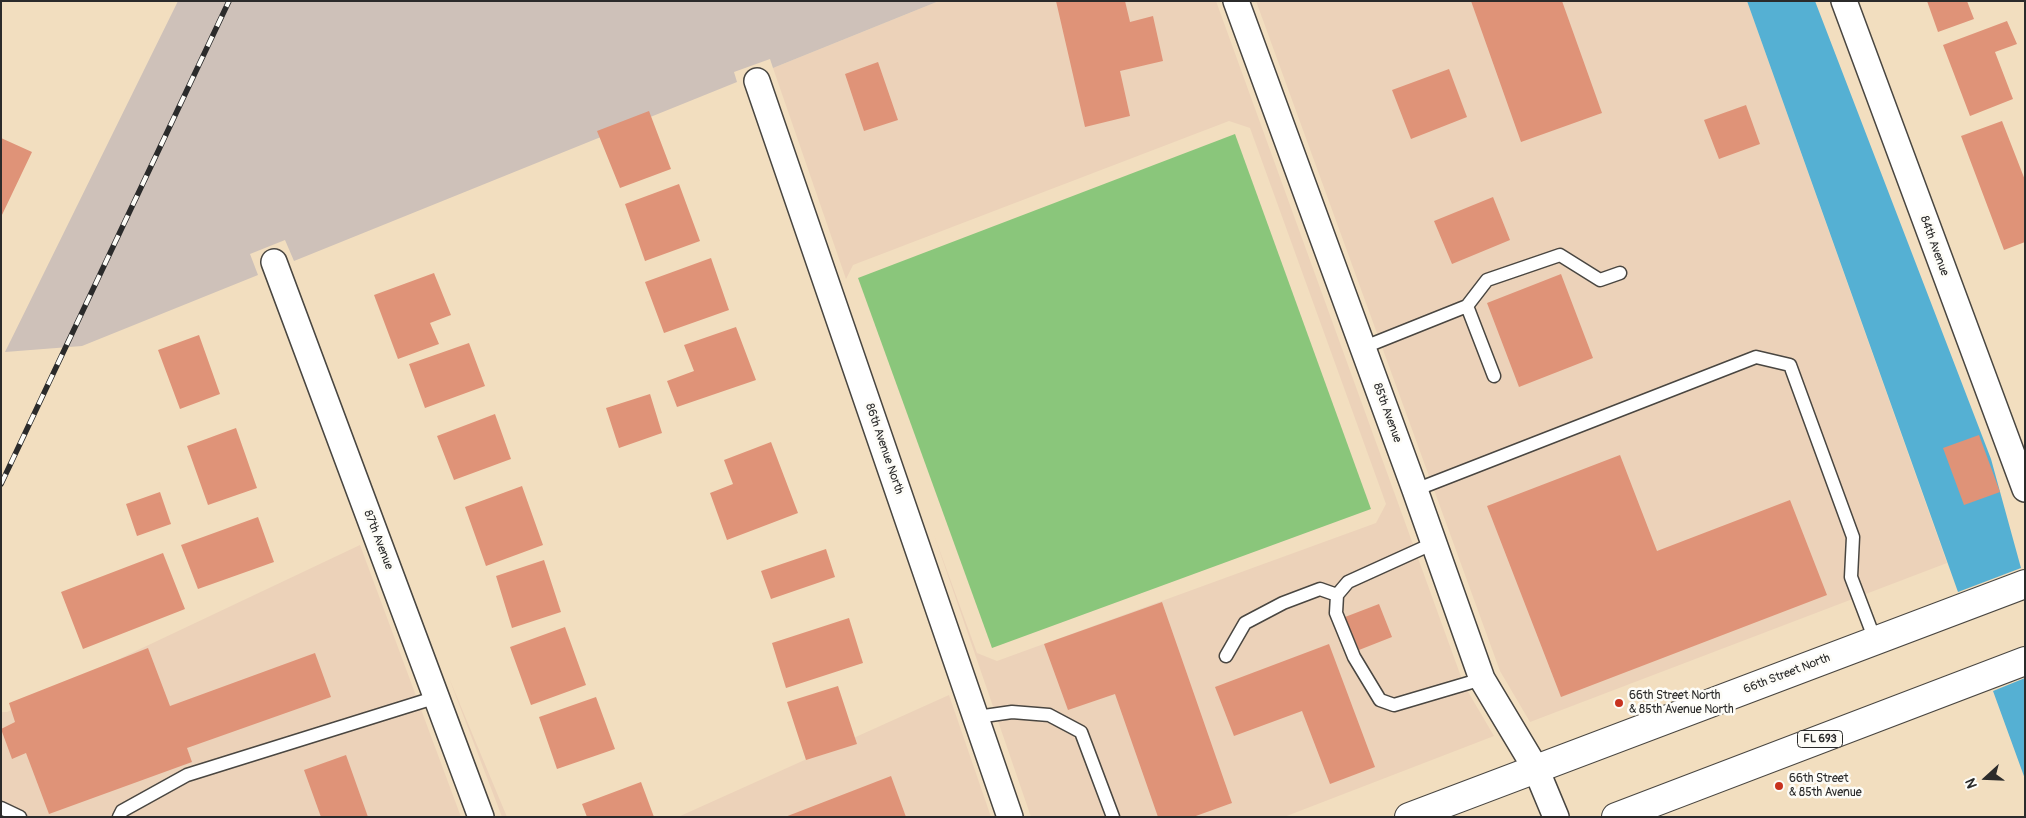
<!DOCTYPE html>
<html>
<head>
<meta charset="utf-8">
<style>
	body { margin:0 }
	#map { position:relative; width:2026px; height:818px; overflow:hidden; background:#f2debf; font-family:Pangolin,sans-serif }
	canvas { display:block }
	.frame { position:absolute; inset:0; border:2px solid #2b2b2b; pointer-events:none }
	.north { position:absolute; left:1961px; top:753px; width:50px; height:50px; -webkit-text-stroke:4px #fdfcf7; paint-order:stroke; rotate:250deg; font-size:14px; font-weight:700; line-height:20px; text-align:center; color:#2b2b2b }
	.north::after { content:''; display:block; margin:auto; width:18px; height:22px; background:#2b2b2b; clip-path:polygon(50% 0,100% 100%,50% 72%,0 100%) }
</style>
</head>
<body>
<div id="map">
<canvas width="2026" height="818"></canvas>
<div class="frame"></div>
<div class="north">N</div>
</div>
<script>
const g = document.querySelector('canvas').getContext('2d');
g.lineJoin = 'round';
function fillPath(path, color) {
  g.fillStyle = color;
  g.fill(path, 'evenodd');
}
function poly(rows) {
  const path = new Path2D();
  for (const r of rows) {
    path.moveTo(r[0], r[1]);
    for (let i = 2; i < r.length; i += 2) path.lineTo(r[i], r[i + 1]);
  }
  return path;
}
function trace(path, color, width, dash) {
  g.strokeStyle = color;
  g.lineWidth = width;
  g.lineCap = dash ? 'butt' : 'round';
  g.setLineDash(dash || []);
  g.stroke(path);
}
function label(font, color, halo, rows, align = 'center') {
  g.font = font + ' Pangolin,sans-serif';
  g.lineWidth = 5;
  g.setLineDash([]);
  g.textBaseline = 'middle';
  g.strokeStyle = halo;
  g.fillStyle = color;
  for (const [text, x, y, turn = 0] of rows) {
    g.save();
    g.translate(x, y);
    g.rotate((+turn || 0) * Math.PI / 180);
    g.textAlign = isNaN(turn) ? turn : align;
    if (halo) g.strokeText(text, 0, 0);
    g.fillText(text, 0, 0);
    g.restore();
  }
}
const built = poly([
	[939,1,1216,1,1464,685,1494,736,1284,817,1031,817,934,535,977,653,997,661,1376,523,1386,504,1250,128,1229,121,853,265,846,279,773,68],
	[1256,1,1747,1,1947,563,1530,722,1500,671],
	[360,545,461,817,1,817,1,712,7,712],
	[449,678,507,817,502,817],
	[949,695,991,817,678,817]
]);
const industrial = poly([
	[178,1,939,1,773,68,770,59,734,72,737,82,294,261,285,240,250,254,258,275,82,346,5,352]
]);
const green = poly([
	[1235,134,1371,509,992,648,858,278]
]);
const water = poly([
	[1747,1,1815,1,1991,459,2021,568,1958,592],
	[2025,678,2025,779,1993,691]
]);
const building = poly([
	[1056,1,1125,1,1130,22,1153,16,1163,61,1120,71,1130,116,1085,127],
	[1471,1,1562,1,1602,113,1521,142],
	[1927,1,1967,1,1974,19,1938,32],
	[2007,21,2017,44,1995,52,2013,99,1970,116,1943,45],
	[878,62,898,120,864,131,845,74],
	[1449,69,1467,117,1411,139,1392,90],
	[1746,105,1760,144,1719,159,1704,120],
	[649,111,671,169,620,188,597,131],
	[2002,121,2025,180,2025,242,2004,250,1961,136],
	[1,138,32,152,1,217],
	[679,184,700,241,645,261,625,204],
	[1493,197,1510,240,1452,264,1434,221],
	[711,258,729,310,664,333,645,282],
	[434,273,451,315,430,323,439,344,398,359,374,295],
	[1561,274,1593,358,1519,387,1487,303],
	[736,327,756,380,677,407,667,381,694,371,684,345],
	[199,335,220,394,180,409,158,350],
	[469,343,485,386,425,408,409,364],
	[650,394,662,433,619,448,606,408],
	[495,414,511,459,454,480,437,436],
	[236,428,257,488,208,505,187,446],
	[1979,435,2000,492,1964,505,1943,448],
	[771,442,798,513,727,540,710,493,733,484,724,460],
	[1620,455,1657,551,1790,500,1827,595,1561,697,1487,506],
	[522,486,543,545,486,566,465,507],
	[160,492,171,524,137,536,126,504],
	[258,517,274,562,198,589,181,545],
	[826,549,835,577,771,599,761,571],
	[163,553,185,609,83,649,61,592],
	[544,560,561,612,512,628,496,576],
	[1162,602,1232,803,1193,817,1158,817,1115,694,1068,710,1044,644],
	[1379,604,1392,637,1359,650,1345,617],
	[849,618,863,663,786,688,772,643],
	[565,627,586,685,531,705,510,647],
	[1329,644,1375,767,1330,784,1302,711,1234,736,1215,687],
	[148,648,170,706,315,653,331,697,187,748,192,762,49,814,26,753,12,759,1,729,15,722,9,703],
	[838,686,857,744,806,760,787,702],
	[596,697,615,749,557,769,539,717],
	[346,755,368,817,321,817,304,770],
	[891,776,906,817,785,817],
	[641,782,654,817,587,817,582,804]
]);
const lane = poly([
	[1467,306,1487,280,1560,255,1600,280,1620,273],
	[1362,348,1467,306,1494,376],
	[1415,490,1756,357,1790,365,1853,537,1851,577,1875,640],
	[1434,543,1348,582,1337,595,1336,613,1354,657,1380,700,1394,705,1482,679],
	[1226,656,1245,623,1283,603,1320,589,1337,595],
	[977,717,1012,712,1049,715,1081,732,1113,817],
	[1,808,20,817],
	[119,817,122,811,187,775,437,697]
]);
const street = poly([
	[1236,1,1415,490,1482,679,1536,769,1556,817],
	[1844,1,2025,489],
	[757,81,1010,817],
	[274,262,481,817]
]);
const primary = poly([
	[1409,817,2025,584],
	[1616,817,2025,661]
]);
const rail = poly([
	[1,484,229,1]
]);
const markers = [
	[1619,703,5,"#c8321e"],
	[1779,786,5,"#c8321e"]
];
const shields = [
	[1820,739,45]
];
const shieldNames = [
	["FL 693",1820,739]
];
const streetNames = [
	["84th Avenue",1934,246,70],
	["85th Avenue",1387,413,70],
	["86th Avenue North",884,449,71],
	["87th Avenue",378,540,69],
	["66th Street North",1787,674,-21]
];
const poiNames = [
	["66th Street North",1629,696],
	["& 85th Avenue North",1629,710],
	["66th Street",1789,779],
	["& 85th Avenue",1789,793]
];
fillPath(built, '#ecd2b9');
fillPath(industrial, '#cec1b9');
fillPath(green, '#8ac67b');
fillPath(water, '#55b0d3');
fillPath(building, '#df9378');
trace(lane, '#494641', 15);
trace(street, '#494641', 28);
trace(primary, '#494641', 30);
trace(lane, '#fff', 12);
trace(street, '#fff', 25);
trace(primary, '#fff', 28);
trace(rail, '#2b2b2b', 5.5);
trace(rail, '#fdfcf7', 4, [11]);
for (const [x, y, r, color] of markers) {
  const dot = new Path2D();
  dot.arc(x, y, r, 0, 2 * Math.PI);
  g.fillStyle = color;
  g.fill(dot);
  trace(dot, '#fdfcf7', 2);
}
for (const [x, y, w] of shields) {
  const box = new Path2D();
  box.roundRect(x - w / 2, y - 8.5, w, 17, 4);
  g.fillStyle = '#fdfcf7';
  g.fill(box);
  trace(box, '#2b2b2b', 1);
}
label('bold 11px', '#2b2b2b', null, shieldNames);
label('12px', '#2b2b2b', '#fdfcf7', streetNames);
label('12px', '#2b2b2b', '#fdfcf7', poiNames, 'left');
</script>
</body>
</html>
